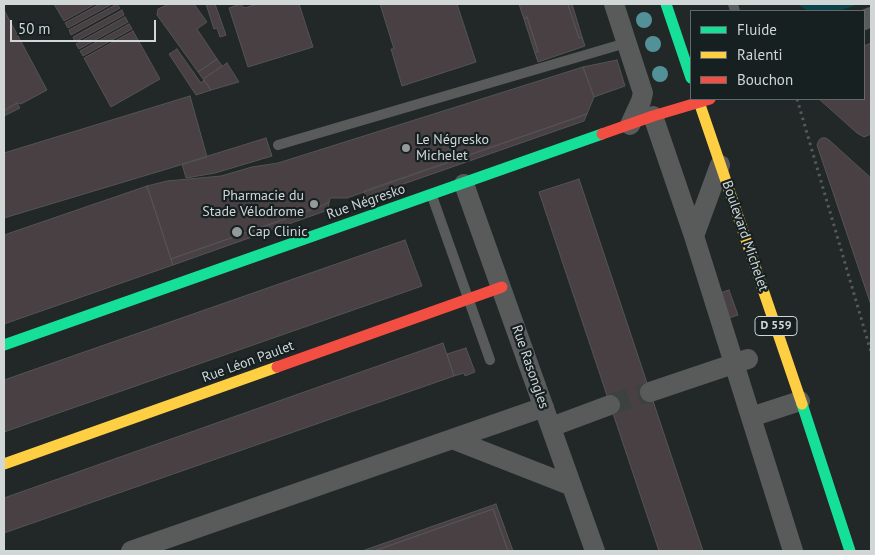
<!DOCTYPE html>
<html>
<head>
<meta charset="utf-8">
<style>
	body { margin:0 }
	#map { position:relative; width:875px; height:555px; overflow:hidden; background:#222728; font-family:"PT Sans",sans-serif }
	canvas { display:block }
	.frame { position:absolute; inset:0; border:5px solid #d1d6d7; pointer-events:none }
	.legend { position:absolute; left:690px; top:10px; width:175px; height:90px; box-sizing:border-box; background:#172021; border:1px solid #61696a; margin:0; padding:6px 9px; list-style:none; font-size:15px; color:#d1d6d7 }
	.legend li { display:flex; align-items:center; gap:10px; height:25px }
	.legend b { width:25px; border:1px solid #61696a }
	.scale { position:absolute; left:10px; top:20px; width:146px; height:22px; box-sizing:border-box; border:2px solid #d1d6d7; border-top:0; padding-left:6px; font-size:15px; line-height:18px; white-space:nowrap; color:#d1d6d7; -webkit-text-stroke:4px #172021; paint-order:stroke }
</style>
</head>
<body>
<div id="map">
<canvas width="875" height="555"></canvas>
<div class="frame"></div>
<ul class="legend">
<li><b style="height:6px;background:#16e098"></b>Fluide</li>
<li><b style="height:6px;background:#ffcf43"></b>Ralenti</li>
<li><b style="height:6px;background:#f24e42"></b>Bouchon</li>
</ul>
<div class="scale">50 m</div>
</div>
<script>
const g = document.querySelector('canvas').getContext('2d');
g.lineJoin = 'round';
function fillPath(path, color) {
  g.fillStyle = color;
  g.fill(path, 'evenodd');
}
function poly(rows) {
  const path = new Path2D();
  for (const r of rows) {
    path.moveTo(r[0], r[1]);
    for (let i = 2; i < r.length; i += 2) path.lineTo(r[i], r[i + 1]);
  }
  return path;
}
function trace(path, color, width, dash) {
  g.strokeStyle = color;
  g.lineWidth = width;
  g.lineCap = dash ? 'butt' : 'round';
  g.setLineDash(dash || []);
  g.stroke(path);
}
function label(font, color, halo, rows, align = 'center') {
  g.font = font + ' "PT Sans",sans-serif';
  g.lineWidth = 4.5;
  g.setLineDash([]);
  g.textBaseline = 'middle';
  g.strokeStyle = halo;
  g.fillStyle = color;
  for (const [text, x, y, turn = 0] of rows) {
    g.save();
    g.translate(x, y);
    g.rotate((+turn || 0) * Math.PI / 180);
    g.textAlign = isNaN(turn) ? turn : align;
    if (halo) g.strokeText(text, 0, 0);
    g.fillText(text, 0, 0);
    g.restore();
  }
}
const green = poly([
	[798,4,860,4,838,11,807,11]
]);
const building = poly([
	[54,4,95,4,64,21,54,4],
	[100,4,112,4,68,28,65,23,100,4],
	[117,4,120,8,71,35,69,30,117,4],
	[169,4,194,4,207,22,197,29,217,59,198,72,157,15,158,9,169,4],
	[206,4,215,4,226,35,220,37,217,28,214,29,206,4],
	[240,4,245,8,257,4,299,4,313,47,248,67,229,8,240,4],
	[380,4,457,4,476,62,402,86,391,49,394,49,380,4],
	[519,4,570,4,568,5,579,38,582,37,585,46,538,62,535,53,538,51,527,17,524,19,519,4],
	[572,4,582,37,579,38,568,5,572,4],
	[4,10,47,90,21,104,17,103,5,110,4,107,4,10],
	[122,10,124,15,75,42,73,37,122,10],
	[125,17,128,22,79,49,76,44,125,17],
	[527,17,538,51,535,53,524,19,527,17],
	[129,24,132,29,83,56,80,51,129,24],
	[133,31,160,79,111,107,84,58,133,31],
	[871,43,871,134,864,137,857,133,819,99,864,99,864,46,871,43],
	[177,49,201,83,204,80,211,90,196,95,169,54,177,49],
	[217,59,222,66,203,79,198,72,217,59],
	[617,60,625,86,594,97,583,67,617,60],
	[227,63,239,82,211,90,203,79,227,63],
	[583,67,594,97,587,114,347,198,330,198,329,202,319,207,171,259,147,186,167,181,221,176,252,167,278,163,583,67],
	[190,96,207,157,4,218,4,153,190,96],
	[17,103,20,108,4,116,4,107,5,110,17,103],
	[587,114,584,121,366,197,364,191,587,114],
	[266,138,272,156,215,173,186,178,182,164,266,138],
	[822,138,826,138,829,140,871,178,871,305,817,145,819,140,822,138],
	[579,179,703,551,659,551,539,192,579,179],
	[147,186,173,265,4,324,4,235,147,186],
	[329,202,328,210,173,265,171,259,319,207,329,202],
	[405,240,422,286,4,432,4,380,405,240],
	[729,290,738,315,729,318,720,293,729,290],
	[443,343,454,376,4,533,4,498,443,343],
	[466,348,475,372,465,376,464,373,454,376,447,354,466,348],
	[496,504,513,551,508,551,493,509,374,551,362,551,496,504],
	[493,509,508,551,374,551,493,509]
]);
const streetTunnel = poly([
	[610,405,650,392]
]);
const path = poly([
	[797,99,871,352]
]);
const lane = poly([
	[733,4,735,11],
	[278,145,626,43],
	[432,196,490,360]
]);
const street = poly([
	[614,4,643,93,641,101,630,125],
	[864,20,871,17],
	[653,116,694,236,793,551],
	[464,184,595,551],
	[694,236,720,165],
	[650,392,748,359],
	[751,417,800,401],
	[551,427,610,405],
	[452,439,572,486],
	[131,551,544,407]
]);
const fast = poly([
	[666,4,691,78],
	[4,345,602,134],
	[802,404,850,551]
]);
const slow = poly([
	[698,99,802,404],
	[4,464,277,367]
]);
const jam = poly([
	[602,134,653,116,710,99],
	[277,367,502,287]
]);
const trees = [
	[644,20],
	[653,44],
	[660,74]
];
const markers = [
	[406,148,5,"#94999a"],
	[314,204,5,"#94999a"],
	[237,232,6,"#94999a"]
];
const shields = [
	[776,326,42]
];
const shieldNames = [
	["D 559",776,326]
];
const poiNames = [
	["Le Négresko",416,140],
	["Michelet",416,156],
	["Pharmacie du",304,196,"right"],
	["Stade Vélodrome",304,212,"right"],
	["Cap Clinic",248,232]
];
const streetNames = [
	["Rue Négresko",366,202,-19],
	["Boulevard Michelet",745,236,71],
	["Rue Léon Paulet",248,362,-20],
	["Rue Rasongles",530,367,71]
];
fillPath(green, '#0b444a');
fillPath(building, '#484042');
trace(building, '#545455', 1);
trace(streetTunnel, '#3c4142', 20, [20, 10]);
trace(path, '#565859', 3, [2.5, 4]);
trace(lane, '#595b5b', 10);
trace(street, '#595b5b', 20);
trace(fast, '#16e098', 11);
trace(slow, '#ffcf43', 11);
trace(jam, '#f24e42', 11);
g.fillStyle = '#529198';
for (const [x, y] of trees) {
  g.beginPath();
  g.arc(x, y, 8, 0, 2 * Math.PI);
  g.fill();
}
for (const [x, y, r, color] of markers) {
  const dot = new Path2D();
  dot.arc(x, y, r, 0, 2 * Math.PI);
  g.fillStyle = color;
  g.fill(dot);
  trace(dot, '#172021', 2);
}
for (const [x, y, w] of shields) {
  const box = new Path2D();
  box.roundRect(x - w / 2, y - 9.5, w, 19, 4);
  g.fillStyle = '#172021';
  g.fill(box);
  trace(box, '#d1d6d7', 1);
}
label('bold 12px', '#d1d6d7', null, shieldNames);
label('14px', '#d1d6d7', '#172021', poiNames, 'left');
label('14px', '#d1d6d7', '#172021', streetNames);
</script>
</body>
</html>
